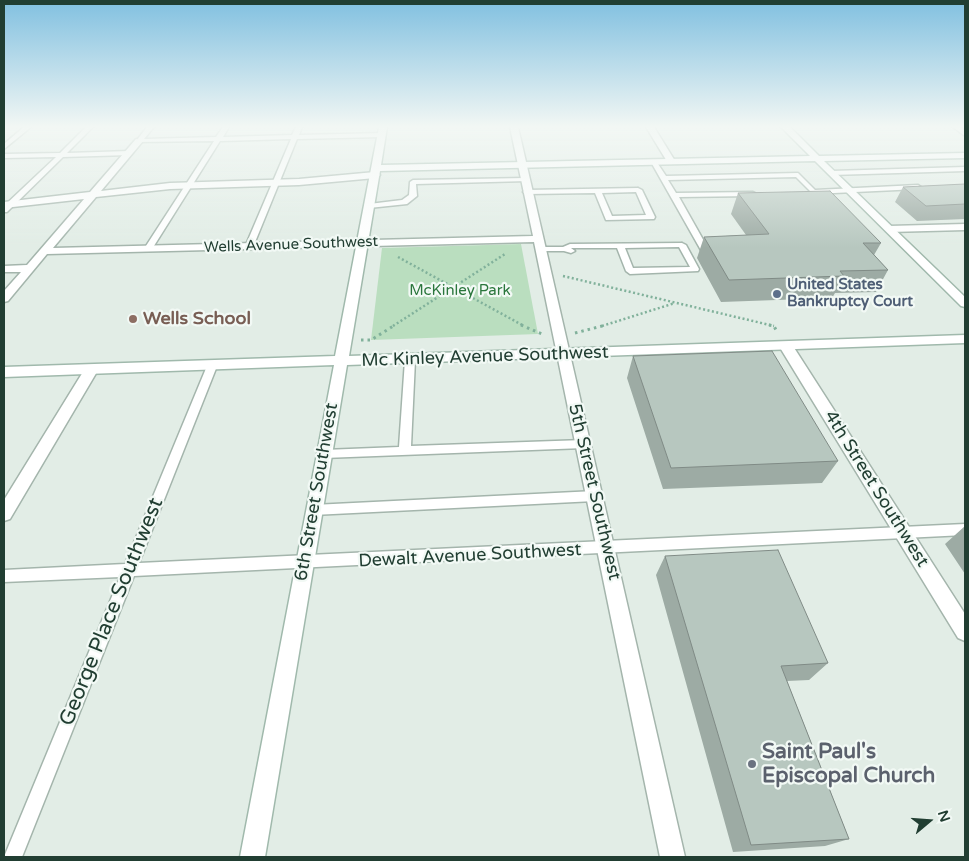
<!DOCTYPE html>
<html>
<head>
<meta charset="utf-8">
<style>
	body { margin:0 }
	#map { position:relative; width:969px; height:861px; overflow:hidden; background:#e2ede6; font-family:"Varela Round",sans-serif }
	canvas { display:block }
	.frame { position:absolute; inset:0; border:5px solid #213e32; pointer-events:none }
	.north { position:absolute; left:904px; top:796px; width:50px; height:50px; -webkit-text-stroke:4px #f2f9f5; paint-order:stroke; rotate:72deg; font-size:14px; font-weight:700; line-height:20px; text-align:center; color:#213e32 }
	.north::after { content:''; display:block; margin:auto; width:18px; height:22px; background:#213e32; clip-path:polygon(50% 0,100% 100%,50% 72%,0 100%) }
</style>
</head>
<body>
<div id="map">
<canvas width="969" height="861"></canvas>
<div class="frame"></div>
<div class="north">N</div>
</div>
<script>
const g = document.querySelector('canvas').getContext('2d');
g.lineJoin = 'round';
function fillPath(path, color) {
  g.fillStyle = color;
  g.fill(path, 'evenodd');
}
function poly(rows) {
  const path = new Path2D();
  for (const r of rows) {
    path.moveTo(r[0], r[1]);
    for (let i = 2; i < r.length; i += 2) path.lineTo(r[i], r[i + 1]);
  }
  return path;
}
function trace(path, color, width, dash) {
  g.strokeStyle = color;
  g.lineWidth = width;
  g.lineCap = dash ? 'butt' : 'round';
  g.setLineDash(dash || []);
  g.stroke(path);
}
function label(font, color, halo, rows, align = 'center') {
  g.font = font + ' "Varela Round",sans-serif';
  g.lineWidth = 4.5;
  g.setLineDash([]);
  g.textBaseline = 'middle';
  g.strokeStyle = halo;
  g.fillStyle = color;
  for (const [text, x, y, turn = 0] of rows) {
    g.save();
    g.translate(x, y);
    g.rotate((+turn || 0) * Math.PI / 180);
    g.textAlign = isNaN(turn) ? turn : align;
    if (halo) g.strokeText(text, 0, 0);
    g.fillText(text, 0, 0);
    g.restore();
  }
}
const green = poly([
	[521,244,538,334,371,340,382,248]
]);
const pathFar1 = poly([
	[398,257,524,326],
	[563,276,774,326],
	[393,326,505,254],
	[602,326,675,303]
]);
const path = poly([
	[521,325,542,334],
	[769,325,774,326,776,330],
	[575,333,606,325],
	[361,340,371,340,395,325]
]);
const lane = poly([
	[24,127,31,127,4,149,4,144,24,127],
	[86,127,93,127,67,153,129,151,132,153,129,155,63,157,7,212,4,212,4,206,56,157,4,158,4,154,60,153,86,127],
	[147,127,154,127,144,139,216,137,223,127,229,127,223,137,292,135,296,127,302,127,299,135,382,133,385,135,382,137,297,139,253,247,249,249,245,247,291,139,220,141,152,249,148,251,144,249,214,141,137,142,137,140,147,127],
	[953,127,960,127,965,131,965,136,953,127],
	[654,160,656,161,666,176,798,173,815,190,918,185,921,187,918,189,813,194,796,177,668,180,676,193,753,192,757,194,753,196,679,197,710,252,706,254,702,252,651,162,654,160],
	[965,167,965,171,831,175,828,173,831,171,965,167],
	[525,178,527,179,527,181,416,184,417,196,407,204,369,208,365,206,369,204,402,200,409,195,410,182,413,180,525,178],
	[638,188,642,190,655,217,654,219,606,220,595,193,527,194,523,192,527,190,638,188],
	[636,192,646,215,612,216,602,193,636,192],
	[682,243,686,245,699,269,698,271,630,274,626,271,617,248,571,248,575,251,571,253,564,251,541,251,537,249,541,247,563,247,570,244,682,243],
	[679,247,690,267,633,268,625,248,679,247],
	[410,357,415,360,411,446,584,440,588,441,590,444,588,447,584,448,324,458,320,457,318,454,320,451,324,450,399,447,405,360,410,357],
	[212,363,217,366,139,563,965,524,965,535,134,576,22,857,4,857,120,577,4,582,4,570,125,564,207,366,212,363],
	[595,491,599,492,601,496,599,500,595,501,313,515,309,514,307,510,309,506,313,505,595,491]
]);
const street = poly([
	[510,127,518,127,685,857,660,857,534,242,47,254,8,301,4,302,4,291,21,272,4,272,4,266,27,265,84,199,4,208,4,202,90,192,136,139,143,141,101,191,170,183,299,179,375,172,380,175,375,178,299,185,170,189,96,197,53,248,533,236,510,127],
	[646,127,654,127,675,161,674,163,668,163,646,127],
	[965,224,965,230,889,232,884,229,889,226,965,224],
	[786,342,791,343,965,614,965,641,958,638,779,346,786,342],
	[91,365,98,370,10,519,4,521,4,500,86,367,91,365]
]);
const secondary = poly([
	[379,127,387,127,381,165,810,156,781,127,790,127,819,156,965,153,965,158,824,161,965,297,965,307,961,306,815,161,380,171,349,356,965,335,965,343,347,365,265,857,240,857,334,365,4,377,4,367,335,356,379,127]
]);
const wall = poly([
	[965,184,965,219,917,221,895,202,903,187],
	[738,193,881,243,874,255,888,270,876,292,835,293,832,298,721,302,697,258,704,237,746,235,731,214],
	[633,356,838,461,822,483,663,489,627,378],
	[965,526,965,574,945,544],
	[665,556,828,663,809,680,787,681,849,839,825,846,733,852,656,575]
]);
const building = poly([
	[965,184,965,204,926,206,903,187,965,184],
	[830,191,881,243,863,243,888,270,840,271,844,276,729,280,704,237,769,234,738,193,830,191],
	[772,351,838,461,671,468,633,356,772,351],
	[778,550,828,663,781,666,849,839,751,845,665,556,778,550]
]);
const markers = [
	[777,294,5,"#5c6f8a"],
	[133,319,5,"#8d6e63"],
	[752,764,5,"#6b7280"]
];
const farStreetnames = [
	["Wells Avenue Southwest",291,245,-2]
];
const farServicenames = [
	["United States",787,285],
	["Bankruptcy Court",787,302]
];
const farParknames = [
	["McKinley Park",460,291]
];
const educationNames = [
	["Wells School",143,319]
];
const streetNames = [
	["Mc Kinley Avenue Southwest",485,357,-2],
	["4th Street Southwest",876,489,58],
	["6th Street Southwest",317,492,-80],
	["5th Street Southwest",594,492,77],
	["Dewalt Avenue Southwest",470,556,-3]
];
const nearStreetnames = [
	["George Place Southwest",112,612,-68]
];
const nearWorshipnames = [
	["Saint Paul's",762,752],
	["Episcopal Church",762,776]
];
fillPath(green, '#badebf');
trace(lane, '#a4b5ac', 3);
trace(street, '#a4b5ac', 3);
trace(secondary, '#a0b9ac', 3);
trace(pathFar1, '#81b19b', 2.5, [2, 2.5]);
trace(path, '#81b19b', 3, [2.5, 4]);
fillPath(lane, '#fff');
fillPath(street, '#fff');
fillPath(secondary, '#fff');
fillPath(wall, '#9daba4');
fillPath(building, '#b7c7bf');
trace(building, '#808b86', 1);
const sky = g.createLinearGradient(0, 0, 0, 248);
sky.addColorStop(0, '#81c0e0');
sky.addColorStop(0.51, '#f2f7f4');
sky.addColorStop(1, '#f2f7f400');
g.fillStyle = sky;
g.fillRect(0, 0, 969, 248);
for (const [x, y, r, color] of markers) {
  const dot = new Path2D();
  dot.arc(x, y, r, 0, 2 * Math.PI);
  g.fillStyle = color;
  g.fill(dot);
  trace(dot, '#f2f9f5', 2);
}
label('15px', '#213e32', '#f2f9f5', farStreetnames);
label('bold 15px', '#4e5e75', '#f2f9f5', farServicenames, 'left');
label('15px', '#2a763c', '#f2f9f5', farParknames);
label('bold 18px', '#785e54', '#f2f9f5', educationNames, 'left');
label('18px', '#213e32', '#f2f9f5', streetNames);
label('21px', '#213e32', '#f2f9f5', nearStreetnames);
label('bold 21px', '#5b616d', '#f2f9f5', nearWorshipnames, 'left');
</script>
</body>
</html>
